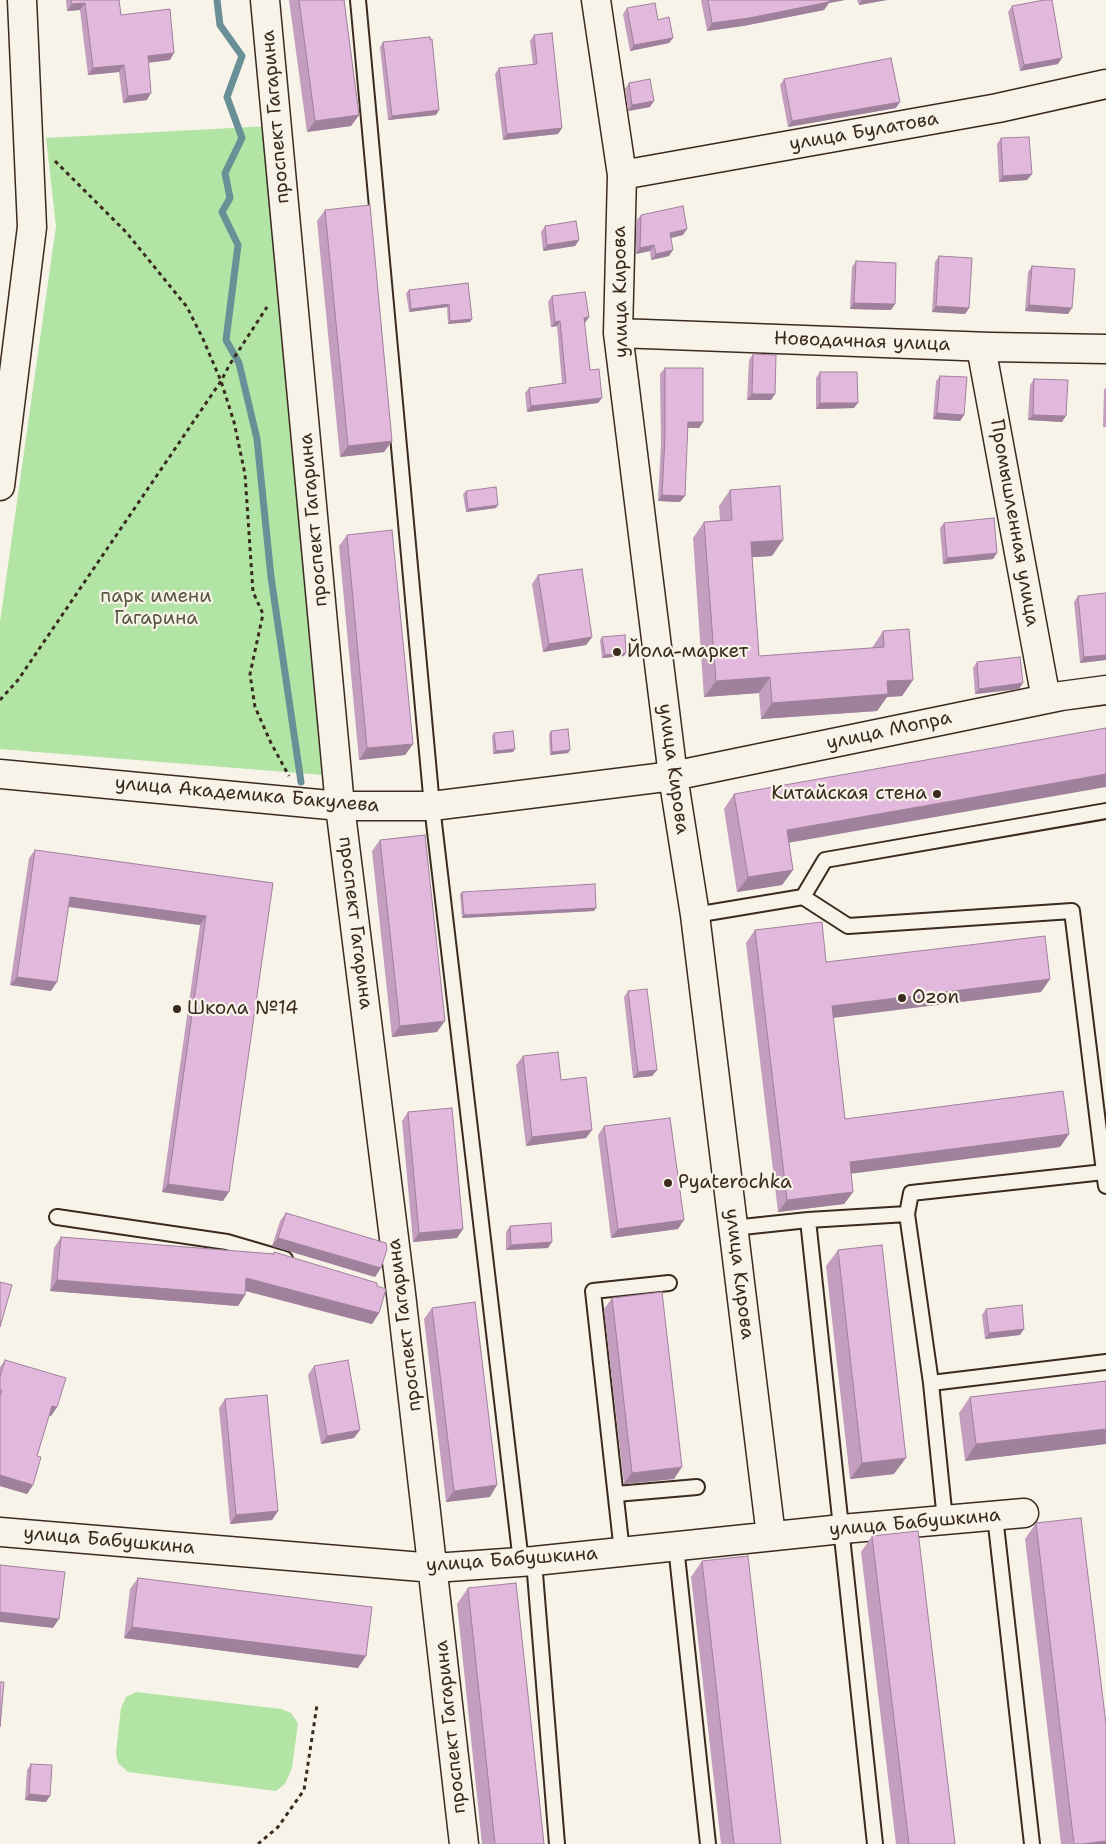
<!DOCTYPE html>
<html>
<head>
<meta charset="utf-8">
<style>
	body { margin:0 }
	canvas { display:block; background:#f7f3e8 }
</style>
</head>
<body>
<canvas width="1106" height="1844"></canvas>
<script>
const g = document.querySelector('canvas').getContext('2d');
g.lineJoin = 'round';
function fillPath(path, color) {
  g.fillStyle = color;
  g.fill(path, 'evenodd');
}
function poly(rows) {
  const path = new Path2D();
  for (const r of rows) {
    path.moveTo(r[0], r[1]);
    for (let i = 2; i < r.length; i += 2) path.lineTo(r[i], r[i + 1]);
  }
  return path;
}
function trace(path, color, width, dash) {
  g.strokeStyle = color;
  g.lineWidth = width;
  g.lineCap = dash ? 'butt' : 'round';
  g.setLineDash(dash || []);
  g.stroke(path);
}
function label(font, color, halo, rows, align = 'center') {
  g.font = font + ' "Shantell Sans",sans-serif';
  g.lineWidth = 4.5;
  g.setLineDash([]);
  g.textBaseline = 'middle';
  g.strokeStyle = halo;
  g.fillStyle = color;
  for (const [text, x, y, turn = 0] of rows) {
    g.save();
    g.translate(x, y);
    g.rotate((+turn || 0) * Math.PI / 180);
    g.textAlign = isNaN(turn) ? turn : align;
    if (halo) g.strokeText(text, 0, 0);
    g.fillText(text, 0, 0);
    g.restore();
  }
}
const green = poly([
	[269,126,323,775,0,749,0,622,56,226,46,138],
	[136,1692,281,1709,291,1713,298,1723,292,1768,285,1784,276,1791,128,1772,118,1763,116,1753,121,1708,126,1697]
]);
const stream = poly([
	[217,0,220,25,242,56,227,97,242,138,225,173,230,198,222,212,238,245,226,340,239,363,257,439,271,577,301,782]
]);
const path = poly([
	[55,161,126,232,187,307,203,339,221,381,234,422,245,474,253,592,263,614,250,674,255,707,271,743,289,776],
	[0,700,18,680,221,381,230,364,267,307],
	[258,1844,278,1827,304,1790,317,1705]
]);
const service = poly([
	[358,0,432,806,521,1562],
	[803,897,825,860,1106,811],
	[695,915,803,897,848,926,1072,911,1104,1172,911,1193,907,1214],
	[1104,1172,1106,1186],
	[57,1217,227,1242,285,1259],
	[808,1220,875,1844],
	[733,1228,808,1220,907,1214,931,1383,945,1520],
	[931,1383,1106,1362],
	[616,1494,697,1487],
	[995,1516,1032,1844],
	[676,1546,708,1844],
	[622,1552,593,1291,669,1283],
	[534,1561,557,1844]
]);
const minor = poly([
	[265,0,340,806,401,1294,464,1844],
	[596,0,622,175,618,333,673,776,695,915,771,1536],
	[622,175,998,108,1106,84],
	[618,333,990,347,1106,349],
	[981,347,1046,699],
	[0,486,32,227,22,0],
	[0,774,340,806,432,806,673,776,1061,696,1106,690],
	[0,1532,434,1568,534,1561,842,1529,1024,1513]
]);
const wall = poly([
	[66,0,119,0,121,15,170,60,148,63,147,100,123,103,119,72,88,75,80,10,67,11],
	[289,0,344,0,359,115,351,126,307,132],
	[701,0,845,0,829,3,824,10,743,26,707,31],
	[857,0,887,0,859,5],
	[1012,6,1058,64,1020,71,1008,12],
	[627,8,658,20,673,38,669,43,630,51,623,14],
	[534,35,562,128,558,134,503,140,495,74,499,68,533,65,530,41],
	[430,40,439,110,436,115,388,120,380,47,383,42],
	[784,79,896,108,788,127,780,85],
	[629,83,650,107,628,111,625,89],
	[1001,138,1032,174,1027,180,999,182,997,144],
	[325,210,392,441,384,452,340,457,317,221],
	[641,215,683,235,671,238,669,256,651,260,650,251,636,254,636,221],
	[545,226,579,240,575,246,543,251,541,232],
	[939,256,969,308,965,314,932,312,935,262],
	[856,261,891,310,850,309,852,267],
	[1032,266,1068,314,1025,311,1028,272],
	[468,283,472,319,470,322,448,324,447,307,409,312,406,293,409,290],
	[552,296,589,317,584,323,590,370,602,398,598,403,527,412,525,393,529,388,562,383,557,326,551,327,548,302],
	[753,354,775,394,771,400,747,400,749,360],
	[665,368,703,422,699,428,688,428,680,502,658,501,661,443,660,374],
	[820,372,854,408,816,409,816,378],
	[940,376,964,415,960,421,933,419,936,381],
	[1034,379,1062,422,1028,420,1030,385],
	[1106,387,1106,427,1103,427,1104,390],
	[730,490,772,556,752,557,759,656,872,648,883,631,913,680,902,696,887,697,877,711,761,719,759,693,704,697,693,538,704,522,720,520,719,506],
	[466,491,496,508,466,512,463,494],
	[944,523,997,553,993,559,943,564,940,528],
	[347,535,413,744,405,755,359,760,339,546],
	[538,575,592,637,586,645,543,652,532,584],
	[1078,596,1106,660,1080,663,1074,602],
	[602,637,624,656,602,658,600,640],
	[977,662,1019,689,975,694,973,668],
	[551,731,570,750,568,753,550,755,549,734],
	[494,733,513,752,493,754,492,736],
	[734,794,788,842,793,870,782,885,737,892,724,809],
	[380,840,437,1032,392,1037,372,851],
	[35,850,273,883,223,1201,162,1192,200,925,68,907,51,991,10,985,29,858],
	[462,892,596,908,594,911,462,918,460,894],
	[755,930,826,962,1050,979,1041,992,833,1018,845,1119,1069,1134,1060,1147,851,1173,853,1192,844,1204,778,1212,746,943],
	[628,991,657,1070,652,1076,633,1078,624,997],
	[523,1056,561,1080,592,1130,586,1138,526,1146,516,1065],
	[408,1112,463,1229,457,1238,413,1242,402,1121],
	[604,1126,678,1229,611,1238,598,1135],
	[286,1213,375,1277,272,1246,280,1221],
	[510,1226,548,1248,506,1250,506,1232],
	[61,1237,273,1254,274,1252,377,1286,379,1313,372,1324,245,1291,245,1295,238,1306,50,1291,54,1248],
	[838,1250,894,1474,850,1479,826,1266],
	[612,1298,674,1479,624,1484,604,1309],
	[432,1308,490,1497,446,1502,424,1319],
	[986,1309,1020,1335,985,1339,982,1315],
	[5,1360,57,1407,51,1416,49,1416,37,1456,33,1485,27,1494,0,1486,0,1367],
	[314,1366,354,1438,321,1444,308,1375],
	[1106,1381,1106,1444,965,1461,959,1413,970,1397],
	[225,1399,278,1511,272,1520,230,1524,219,1408],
	[1036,1523,1106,1844,1061,1844,1025,1539],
	[872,1536,955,1844,896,1844,861,1552],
	[702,1561,781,1844,721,1844,691,1577],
	[138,1578,358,1668,124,1638,130,1589],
	[468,1588,544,1844,482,1844,457,1604],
	[31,1764,46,1802,25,1800,27,1770]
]);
const shadedWall = poly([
	[826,0,845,0,829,3,824,10,743,26,707,31,712,23],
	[862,0,887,0,859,5],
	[85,3,80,10,67,11,72,4],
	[673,38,669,43,630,51,634,45],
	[174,53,170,60,143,63,148,56],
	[1062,58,1058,64,1020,71,1024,65],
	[124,65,119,72,88,75,93,68],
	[151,93,147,100,123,103,128,96],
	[654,101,650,107,628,111,632,105],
	[900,102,896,108,788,127,792,121],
	[439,110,436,115,388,120,392,116],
	[359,115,351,126,307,132,315,121],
	[562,128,558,134,503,140,507,134],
	[1032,174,1027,180,999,182,1003,176],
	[687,229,683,235,666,239,670,233],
	[579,240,575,246,543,251,547,245],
	[654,245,650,251,636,254,640,248],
	[673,250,669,256,651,260,656,254],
	[854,303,895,304,891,310,850,309],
	[449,304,447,307,409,312,411,309],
	[1029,305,1072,308,1068,314,1025,311],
	[936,306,969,308,965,314,932,312],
	[589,317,585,323,580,323,584,318],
	[472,319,470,322,448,324,450,321],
	[560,321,557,326,551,327,555,322],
	[752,394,775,394,771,400,747,400],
	[602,398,598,403,527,412,531,406],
	[820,403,858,403,854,408,816,409],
	[937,413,964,415,960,421,933,419],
	[1033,415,1066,416,1062,422,1028,420],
	[688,422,703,422,699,428,684,428],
	[392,441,384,452,340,457,348,446],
	[662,495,685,496,680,502,658,501],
	[498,505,496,508,466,512,468,509],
	[783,540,772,556,740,558,751,542],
	[997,553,993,559,943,564,947,558],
	[592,637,586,645,543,652,549,644],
	[626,653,624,656,602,658,605,655],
	[1106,655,1106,660,1080,663,1084,657],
	[770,677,759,693,704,697,716,681],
	[913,680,902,696,887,697,877,711,761,719,772,703,887,681],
	[1023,683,1019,689,975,694,979,689],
	[413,744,405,755,359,760,367,748],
	[515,749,513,752,493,754,496,751],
	[570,750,568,753,550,755,552,752],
	[1106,774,1106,787,776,845,787,830],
	[793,870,782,885,737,892,748,877],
	[70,897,206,916,200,925,64,906],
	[596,908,594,911,462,918,464,915],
	[17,977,57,982,51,991,10,985],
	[1050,979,1041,992,823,1019,832,1006],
	[445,1021,437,1032,392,1037,400,1026],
	[657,1070,652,1076,633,1078,638,1072],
	[592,1130,586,1138,526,1146,532,1137],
	[1069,1134,1060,1147,841,1175,850,1162],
	[168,1184,229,1192,223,1201,162,1192],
	[853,1192,844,1204,778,1212,787,1200],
	[684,1220,678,1229,611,1238,618,1229],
	[463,1229,457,1238,413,1242,419,1233],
	[278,1238,381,1268,375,1277,272,1246],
	[552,1242,548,1248,506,1250,511,1245],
	[246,1278,379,1313,372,1324,239,1289],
	[57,1280,245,1295,238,1306,50,1291],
	[1024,1329,1020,1335,985,1339,989,1333],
	[52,1406,57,1407,51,1416,46,1415],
	[1106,1429,1106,1444,965,1461,976,1444],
	[360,1430,354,1438,321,1444,327,1436],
	[906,1458,894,1474,850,1479,862,1463],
	[682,1467,674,1479,624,1484,632,1473],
	[0,1475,33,1485,27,1494,0,1486],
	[497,1485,490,1497,446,1502,454,1491],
	[278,1511,272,1520,230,1524,236,1515],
	[0,1612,59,1619,53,1628,0,1622],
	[132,1627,366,1656,358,1668,124,1638],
	[29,1794,50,1796,46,1802,25,1800],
	[1106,1841,1106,1844,1082,1844]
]);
const building = poly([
	[71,0,119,0,121,15,170,9,174,53,148,56,151,93,128,96,124,65,93,68,85,3,72,4,71,0],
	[299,0,344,0,359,115,315,121,299,0],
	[708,0,829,0,829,2,749,18,712,23,708,0],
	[1044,0,1052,0,1062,58,1024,65,1012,6,1044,0],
	[655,3,658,20,669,17,673,38,634,45,627,8,655,3],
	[552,33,562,128,507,134,499,68,537,64,534,35,552,33],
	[430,37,430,40,432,39,439,110,392,116,383,42,430,37],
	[891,58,900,102,792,121,784,79,891,58],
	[650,79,654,101,632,105,629,83,650,79],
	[1029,137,1032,174,1003,176,1001,138,1029,137],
	[370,205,392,441,348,446,325,210,370,205],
	[683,206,687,229,670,233,673,250,656,254,654,245,640,248,641,215,683,206],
	[576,221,579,240,547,245,545,226,576,221],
	[939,256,972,258,969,308,936,306,939,256],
	[856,261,896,263,895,304,854,303,856,261],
	[1032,266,1075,269,1072,308,1029,305,1032,266],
	[468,283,472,319,450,321,449,304,411,309,409,290,468,283],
	[585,292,589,317,584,318,590,370,599,369,602,398,531,406,529,388,566,383,560,321,555,322,552,296,585,292],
	[753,354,776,355,775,394,752,394,753,354],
	[665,368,703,368,703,422,688,422,685,496,662,495,665,437,665,368],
	[820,372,857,372,858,403,820,403,820,372],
	[940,376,967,377,964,415,937,413,940,376],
	[1034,379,1068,380,1066,416,1033,415,1034,379],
	[780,486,783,540,751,542,759,656,884,647,883,631,909,629,913,680,887,681,888,694,772,703,770,677,716,681,704,522,732,520,730,490,780,486],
	[496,487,498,505,468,509,466,491,496,487],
	[994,518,997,553,947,558,944,523,994,518],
	[392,530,413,744,367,748,347,535,392,530],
	[582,569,592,637,549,644,538,575,582,569],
	[1106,593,1106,655,1084,657,1078,596,1106,593],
	[625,635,626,653,605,655,602,637,625,635],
	[1020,657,1023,683,979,689,977,662,1020,657],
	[1106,728,1106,774,787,830,793,870,748,877,734,794,1106,728],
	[568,729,570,750,552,752,551,731,568,729],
	[513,731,515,749,496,751,494,733,513,731],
	[425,835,445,1021,400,1026,380,840,425,835],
	[35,850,273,883,229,1192,168,1184,206,916,70,897,57,982,17,977,35,850],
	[595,884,596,908,464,915,462,892,595,884],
	[822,922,826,962,1045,936,1050,979,832,1006,845,1119,1063,1091,1069,1134,850,1162,853,1192,787,1200,755,930,822,922],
	[647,989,657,1070,638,1072,628,991,647,989],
	[558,1052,561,1080,586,1077,592,1130,532,1137,523,1056,558,1052],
	[452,1108,463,1229,419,1233,408,1112,452,1108],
	[670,1118,684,1220,618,1229,604,1126,670,1118],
	[286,1213,386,1243,387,1249,381,1268,278,1238,286,1213],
	[551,1223,552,1242,511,1245,510,1226,551,1223],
	[61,1237,274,1254,274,1252,377,1283,377,1286,386,1289,379,1313,246,1278,245,1295,57,1280,61,1237],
	[882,1245,906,1458,862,1463,838,1250,882,1245],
	[0,1282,12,1285,0,1327,0,1282],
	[662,1292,682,1467,632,1473,612,1298,662,1292],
	[475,1302,497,1485,454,1491,432,1308,475,1302],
	[1022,1305,1024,1329,989,1333,986,1309,1022,1305],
	[5,1360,66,1378,57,1407,52,1406,37,1456,41,1457,33,1485,0,1475,0,1396,2,1391,0,1390,0,1377,5,1360],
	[348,1360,360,1430,327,1436,314,1366,348,1360],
	[1106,1381,1106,1429,976,1444,970,1397,1106,1381],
	[267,1395,278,1511,236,1515,225,1399,267,1395],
	[1081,1518,1106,1724,1106,1841,1082,1844,1074,1844,1036,1523,1081,1518],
	[918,1531,955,1844,909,1844,872,1536,918,1531],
	[748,1556,781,1844,734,1844,702,1561,748,1556],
	[0,1565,65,1572,59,1619,0,1612,0,1565],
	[138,1578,372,1607,366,1656,132,1627,138,1578],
	[516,1583,544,1844,495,1844,468,1588,516,1583],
	[0,1682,4,1682,0,1727,0,1682],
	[31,1764,52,1765,50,1796,29,1794,31,1764]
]);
const markers = [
	[617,652,5,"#3b2a1e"],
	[937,794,5,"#3b2a1e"],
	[902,998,5,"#3b2a1e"],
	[177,1009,5,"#3b2a1e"],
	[668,1183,5,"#3b2a1e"]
];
const streetNames = [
	["проспект Гагарина",276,117,-95],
	["улица Булатова",864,132,-10],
	["улица Кирова",621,292,-91],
	["Новодачная улица",862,342,2],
	["проспект Гагарина",314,520,-95],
	["Промышленная улица",1014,523,80],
	["улица Мопра",889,731,-12],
	["улица Кирова",673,769,82],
	["улица Академика Бакулева",247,795,5],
	["проспект Гагарина",355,923,83],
	["улица Кирова",739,1274,83],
	["проспект Гагарина",405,1325,-97],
	["улица Бабушкина",915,1523,-5],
	["улица Бабушкина",109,1541,5],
	["улица Бабушкина",512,1560,-4],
	["проспект Гагарина",451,1727,-96]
];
const parkNames = [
	["парк имени",156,597],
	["Гагарина",156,619]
];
const poiNames = [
	["Йола-маркет",627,652],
	["Китайская стена",927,794,"right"],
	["Ozon",912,998],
	["Школа №14",187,1009],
	["Pyaterochka",678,1183]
];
fillPath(green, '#b1e4a5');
trace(stream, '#699096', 7);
trace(service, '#3b2a1e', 18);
trace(minor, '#3b2a1e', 31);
trace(path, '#3b2a1e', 3, [4, 4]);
trace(service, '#f7f3e8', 14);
trace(minor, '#f7f3e8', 28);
fillPath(wall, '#c39ebe');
fillPath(shadedWall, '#9f819b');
fillPath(building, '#e3b8dd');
trace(building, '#9f819b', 1);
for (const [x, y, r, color] of markers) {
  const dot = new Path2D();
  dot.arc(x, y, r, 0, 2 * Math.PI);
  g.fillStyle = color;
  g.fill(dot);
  trace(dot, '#f7f3e8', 2);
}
label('19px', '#3b2a1e', '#f7f3e8', streetNames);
label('19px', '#585840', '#f7f3e8', parkNames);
label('19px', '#3b2a1e', '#f7f3e8', poiNames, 'left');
</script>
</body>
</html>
